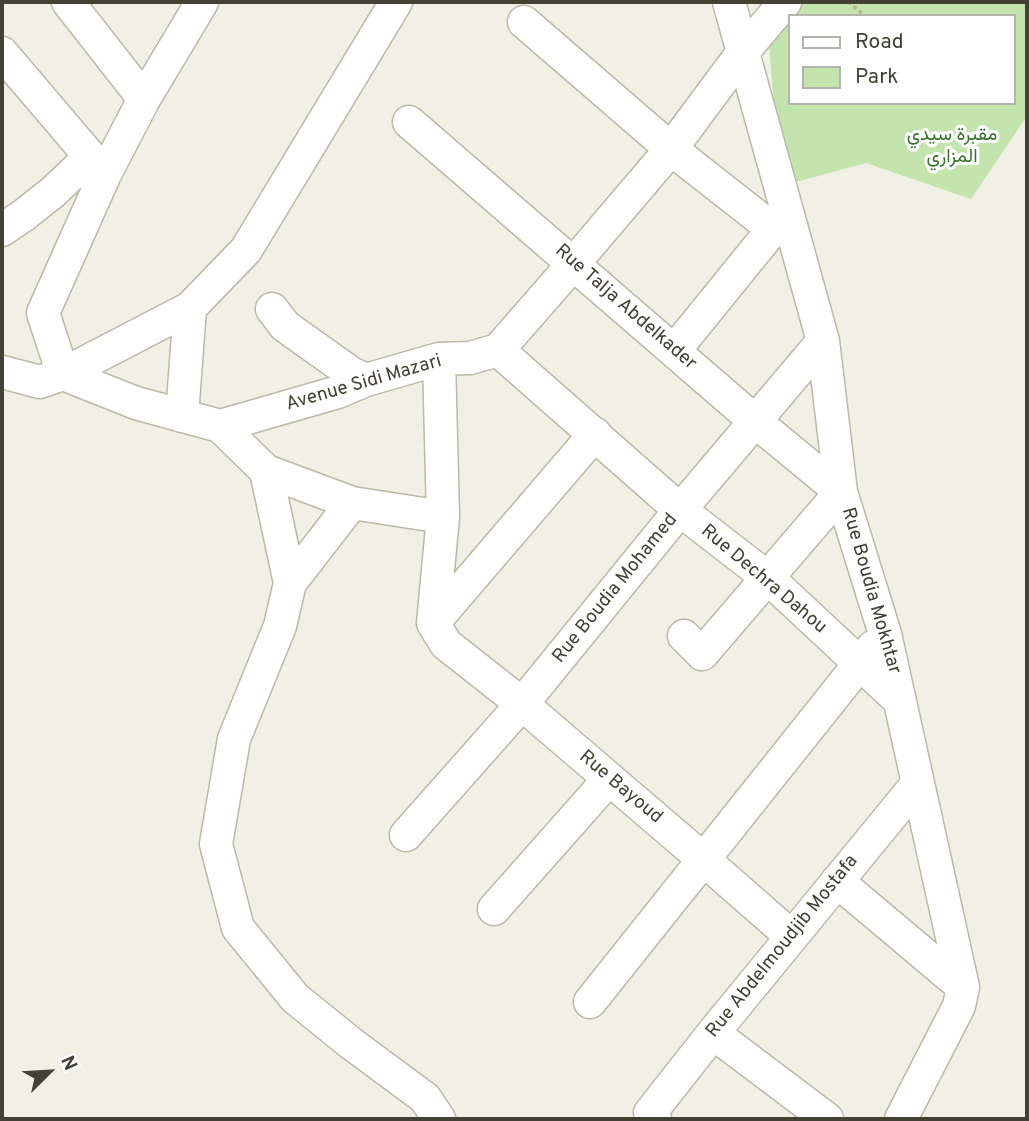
<!DOCTYPE html>
<html>
<head>
<meta charset="utf-8">
<style>
	body { margin:0 }
	#map { position:relative; width:1029px; height:1121px; overflow:hidden; background:#f1f0e4; font-family:Overpass,sans-serif }
	canvas { display:block }
	.frame { position:absolute; inset:0; border:4px solid #434034; pointer-events:none }
	.legend { position:absolute; left:788px; top:14px; width:228px; height:91px; box-sizing:border-box; background:#fff; border:2px solid #b4b3ae; margin:0; padding:9px 12px; list-style:none; font-size:21px; color:#434034 }
	.legend li { display:flex; align-items:center; gap:14px; height:35px }
	.legend b { width:35px; border:2px solid #b4b3ae }
	.north { position:absolute; left:14px; top:1037px; width:70px; height:70px; -webkit-text-stroke:5px #fff; paint-order:stroke; rotate:66deg; font-size:19px; font-weight:700; line-height:28px; text-align:center; color:#434034 }
	.north::after { content:''; display:block; margin:auto; width:24px; height:32px; background:#434034; clip-path:polygon(50% 0,100% 100%,50% 72%,0 100%) }
</style>
</head>
<body>
<div id="map">
<canvas width="1029" height="1121"></canvas>
<div class="frame"></div>
<ul class="legend">
<li><b style="height:9px;background:#fff"></b>Road</li>
<li><b style="height:19px;background:#c3e5ad"></b>Park</li>
</ul>
<div class="north">N</div>
</div>
<script>
const g = document.querySelector('canvas').getContext('2d');
g.lineJoin = 'round';
function fillPath(path, color) {
  g.fillStyle = color;
  g.fill(path, 'evenodd');
}
function poly(rows) {
  const path = new Path2D();
  for (const r of rows) {
    path.moveTo(r[0], r[1]);
    for (let i = 2; i < r.length; i += 2) path.lineTo(r[i], r[i + 1]);
  }
  return path;
}
function trace(path, color, width, dash) {
  g.strokeStyle = color;
  g.lineWidth = width;
  g.lineCap = dash ? 'butt' : 'round';
  g.setLineDash(dash || []);
  g.stroke(path);
}
function label(font, color, halo, rows, align = 'center') {
  g.font = font + ' Overpass,Vazirmatn,sans-serif';
  g.lineWidth = 6;
  g.setLineDash([]);
  g.textBaseline = 'middle';
  g.strokeStyle = halo;
  g.fillStyle = color;
  for (const [text, x, y, turn = 0] of rows) {
    g.save();
    g.translate(x, y);
    g.rotate((+turn || 0) * Math.PI / 180);
    g.textAlign = isNaN(turn) ? turn : align;
    if (halo) g.strokeText(text, 0, 0);
    g.fillText(text, 0, 0);
    g.restore();
  }
}
const green = poly([
	[787,2,1027,2,1027,116,971,199,866,163,781,186,767,23],
	[789,16,1013,16,1013,103,789,103]
]);
const path = poly([
	[848,2,865,16]
]);
const minor = poly([
	[68,2,144,99],
	[729,2,823,341,841,492,885,634,963,987,959,1006,901,1119],
	[524,22,671,149,773,229],
	[2,53,105,174],
	[409,122,756,422,841,492,702,654,684,636],
	[2,230,24,215,53,192,90,157],
	[272,309,285,326,351,373,366,380],
	[498,350,680,510,768,578,900,701],
	[674,351,773,229,788,214],
	[439,359,443,517,433,623,446,644,522,704,703,859,792,937],
	[2,372,40,382,63,374,190,308,246,250,396,2],
	[63,374,136,403,220,426,338,392,366,380,439,359,470,358,498,350,574,263,671,149,743,52,785,2],
	[63,374,43,313,105,174,144,99,202,2],
	[182,416,190,308],
	[220,426,266,471,352,503,443,517],
	[266,471,290,583,280,626,234,739,216,844,238,928,295,998,352,1044,425,1098,439,1119],
	[290,583,352,503],
	[433,623,595,434],
	[406,835,522,704,680,510,823,341],
	[837,881,963,987],
	[494,909,609,779],
	[590,1002,873,647],
	[713,1033,827,1119],
	[655,1119,650,1113,713,1033,918,783]
]);
const parkNames = [
	["مقبرة سيدي",952,136],
	["المزاري",952,158]
];
const streetNames = [
	["Rue Talja Abdelkader",625,308,41],
	["Avenue Sidi Mazari",364,384,-16],
	["Rue Dechra Dahou",763,580,40],
	["Rue Boudia Mohamed",616,589,-51],
	["Rue Boudia Mokhtar",870,591,74],
	["Rue Bayoud",620,788,40],
	["Rue Abdelmoudjib Mostafa",783,947,-51]
];
fillPath(green, '#c3e5ad');
trace(minor, '#bcb9a7', 35);
trace(path, '#beb799', 3.5, [3.5, 3.5]);
trace(minor, '#fff', 32);
label('19px', '#39722a', '#fff', parkNames);
label('19px', '#434034', '#fff', streetNames);
</script>
</body>
</html>
